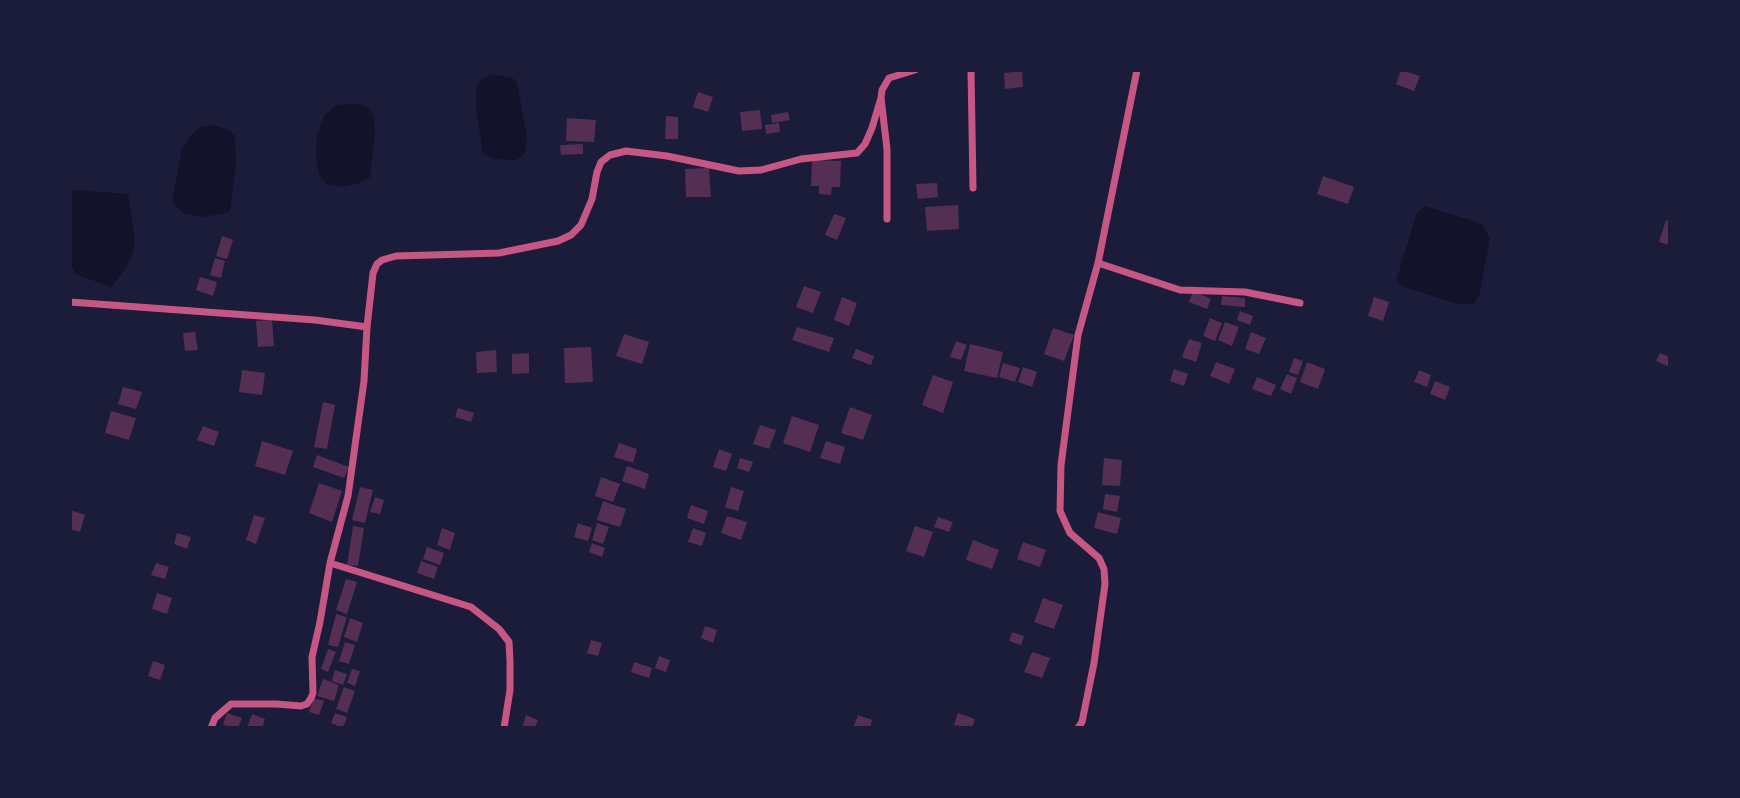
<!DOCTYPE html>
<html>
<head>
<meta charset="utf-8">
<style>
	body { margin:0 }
	#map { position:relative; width:1740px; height:798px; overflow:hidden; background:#1b1b3a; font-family:"Nunito Sans",sans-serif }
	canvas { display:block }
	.frame { position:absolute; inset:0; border:72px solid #1b1b3a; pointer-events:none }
</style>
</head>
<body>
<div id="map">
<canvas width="1740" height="798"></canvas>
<div class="frame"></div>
</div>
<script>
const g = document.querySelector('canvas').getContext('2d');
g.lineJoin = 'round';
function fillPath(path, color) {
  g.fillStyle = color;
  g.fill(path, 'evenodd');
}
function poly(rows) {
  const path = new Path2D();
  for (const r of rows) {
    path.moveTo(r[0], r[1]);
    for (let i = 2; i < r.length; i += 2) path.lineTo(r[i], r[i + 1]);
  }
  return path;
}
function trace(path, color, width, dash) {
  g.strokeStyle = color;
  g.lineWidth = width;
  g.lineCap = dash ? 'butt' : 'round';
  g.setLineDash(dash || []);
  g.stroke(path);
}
const water = poly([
	[492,74,512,78,517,82,527,138,525,152,522,157,515,160,495,159,483,154,476,107,476,86,480,80],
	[359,104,369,108,374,116,375,132,370,177,359,183,343,187,326,184,319,174,316,158,317,135,325,115,337,105],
	[214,125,228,130,235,136,236,165,230,212,203,217,185,214,172,202,182,149,191,135,201,127],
	[76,190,128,194,134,231,134,251,128,264,112,287,75,274,70,261,70,192],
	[1425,206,1482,224,1490,237,1479,296,1473,304,1457,304,1402,286,1396,281,1417,213]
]);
const building = poly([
	[1401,70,1420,76,1414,91,1396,84],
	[1022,71,1023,87,1005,89,1004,73],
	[698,92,713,97,708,112,693,107],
	[760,110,762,129,742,131,740,112],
	[788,112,790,120,772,123,771,115],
	[666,116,678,117,678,139,665,139],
	[567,118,596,120,594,142,566,141],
	[779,123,780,132,766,134,765,125],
	[583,144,583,154,561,155,560,145],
	[812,160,841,161,840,187,832,187,831,195,819,194,819,186,811,186],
	[709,168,711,197,686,197,685,169],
	[1323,176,1354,187,1348,204,1317,194],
	[937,183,938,197,918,199,916,184],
	[958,205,959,229,927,231,925,207],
	[834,214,846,218,837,240,825,235],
	[1666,220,1670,221,1670,245,1659,242],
	[222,236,233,240,227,259,216,256],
	[215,258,225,261,221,278,210,275],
	[200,277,217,282,213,296,196,290],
	[804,286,821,292,813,313,796,307],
	[1193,291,1211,299,1207,309,1189,302],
	[1222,296,1245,298,1245,307,1221,305],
	[842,297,857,303,849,326,834,320],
	[1374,297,1389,302,1383,321,1368,316],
	[1240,311,1253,316,1250,325,1237,320],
	[1210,318,1222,323,1215,341,1203,336],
	[272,320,274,346,258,347,256,321],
	[1225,322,1239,327,1232,346,1218,340],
	[797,327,834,338,829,352,792,340],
	[1053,328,1074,335,1064,361,1044,354],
	[195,332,198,350,185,351,183,333],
	[1251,332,1266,338,1259,354,1245,349],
	[624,334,649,342,642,364,616,356],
	[1189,339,1202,343,1196,362,1182,357],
	[956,341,967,345,961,360,950,357],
	[970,344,1003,352,997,378,964,371],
	[591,347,593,382,565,383,564,348],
	[856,349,874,356,871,365,852,358],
	[496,350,497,372,477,373,476,352],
	[529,353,529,373,512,374,512,354],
	[1660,353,1670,357,1670,367,1656,361],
	[1294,358,1303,361,1298,375,1289,372],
	[1216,362,1235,369,1229,384,1210,376],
	[1307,362,1325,369,1318,389,1300,382],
	[1003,363,1020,368,1015,382,999,377],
	[1023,367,1037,372,1032,387,1018,382],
	[1174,369,1188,374,1184,386,1170,381],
	[242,370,265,373,262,395,239,392],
	[1419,370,1431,375,1427,387,1414,382],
	[1287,374,1297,378,1291,394,1280,389],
	[933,375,953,382,943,413,922,405],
	[1257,377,1276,385,1271,396,1252,389],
	[1435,381,1450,387,1445,400,1430,394],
	[123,387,142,392,136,409,118,404],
	[323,402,335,405,327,449,314,447],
	[850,407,872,415,863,440,841,433],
	[458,408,474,413,471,422,455,417],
	[111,411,136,418,129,440,105,433],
	[792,416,819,425,810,452,783,443],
	[760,425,776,430,769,449,753,444],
	[203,426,219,432,214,446,197,440],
	[262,441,293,451,285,475,255,466],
	[826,441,845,447,840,464,820,458],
	[619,443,637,449,633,463,614,457],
	[719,449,732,454,726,471,713,467],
	[317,455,349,467,344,478,313,467],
	[740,458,753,462,749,472,737,468],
	[1104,458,1122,460,1120,486,1102,485],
	[627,466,649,474,645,489,622,481],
	[601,477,620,484,613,502,595,496],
	[319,483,342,491,332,522,309,513],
	[360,487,373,490,365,523,352,520],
	[731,487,744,491,738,511,725,507],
	[1105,494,1120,496,1117,512,1103,509],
	[375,497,384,500,380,514,370,512],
	[603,501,626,509,620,527,597,520],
	[691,505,708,511,704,524,687,518],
	[70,510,85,515,80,532,70,529],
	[1098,512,1121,518,1117,534,1094,528],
	[254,515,265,518,256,544,246,540],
	[727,516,747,522,741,540,721,533],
	[938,517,953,522,949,532,934,527],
	[578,523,592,528,588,541,574,537],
	[597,523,609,527,603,544,592,540],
	[353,526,364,528,358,566,347,565],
	[915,526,933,532,924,557,906,551],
	[442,528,455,533,450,550,437,545],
	[693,528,706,533,702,546,688,542],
	[177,533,191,537,187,549,174,544],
	[973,540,999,550,992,569,966,560],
	[1023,542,1046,550,1040,567,1017,559],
	[592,543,605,548,602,557,589,552],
	[427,547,444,553,440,565,423,559],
	[421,561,438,567,434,579,417,573],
	[156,563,169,567,165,579,151,575],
	[346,579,357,582,347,614,336,610],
	[157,593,172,598,167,614,152,609],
	[1043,598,1063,605,1054,629,1034,622],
	[336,614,347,617,338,647,328,645],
	[350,618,363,623,357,642,344,637],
	[705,626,717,630,713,643,701,638],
	[1012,632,1024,636,1021,645,1009,641],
	[591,640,602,643,598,656,587,653],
	[345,642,355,645,349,664,339,661],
	[328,649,336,652,328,672,321,669],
	[1032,652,1050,658,1042,678,1024,672],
	[659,656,670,660,666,672,655,668],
	[153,661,165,665,160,680,148,676],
	[634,662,652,668,649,678,631,672],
	[352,669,360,671,355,686,347,683],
	[335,670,347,674,343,685,332,681],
	[323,679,339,685,334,701,317,696],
	[344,687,355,691,347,713,336,709],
	[314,698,324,701,319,715,309,712],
	[227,713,242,718,238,728,223,725],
	[335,713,347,717,343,728,331,723],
	[958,713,975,719,972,728,954,725],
	[252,714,265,719,262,728,247,728],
	[526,715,538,720,535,728,522,728],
	[858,715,872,720,870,728,853,728]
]);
const minor = poly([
	[971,70,973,188],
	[887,219,887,149,881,98,882,90,889,78,915,70],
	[1098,263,1180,290,1245,292,1300,303],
	[70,302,315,320,367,327,373,273,377,264,382,260,396,256,499,253,558,241,571,235,581,225,592,199,597,172,601,162,610,155,626,151,667,156,739,171,761,170,801,159,857,153,865,144,872,128,881,98],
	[330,563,471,607,499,629,509,642,510,661,510,690,504,728],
	[211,728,215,718,231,704,276,704,301,706,307,704,311,698,313,693,312,657,320,622,330,563,348,496,364,381,367,327],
	[1078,728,1082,722,1094,663,1105,584,1104,569,1099,558,1070,533,1060,511,1061,465,1078,335,1098,263,1137,70]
]);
fillPath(water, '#12122b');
fillPath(building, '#542f53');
trace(minor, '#c65784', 7);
</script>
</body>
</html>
